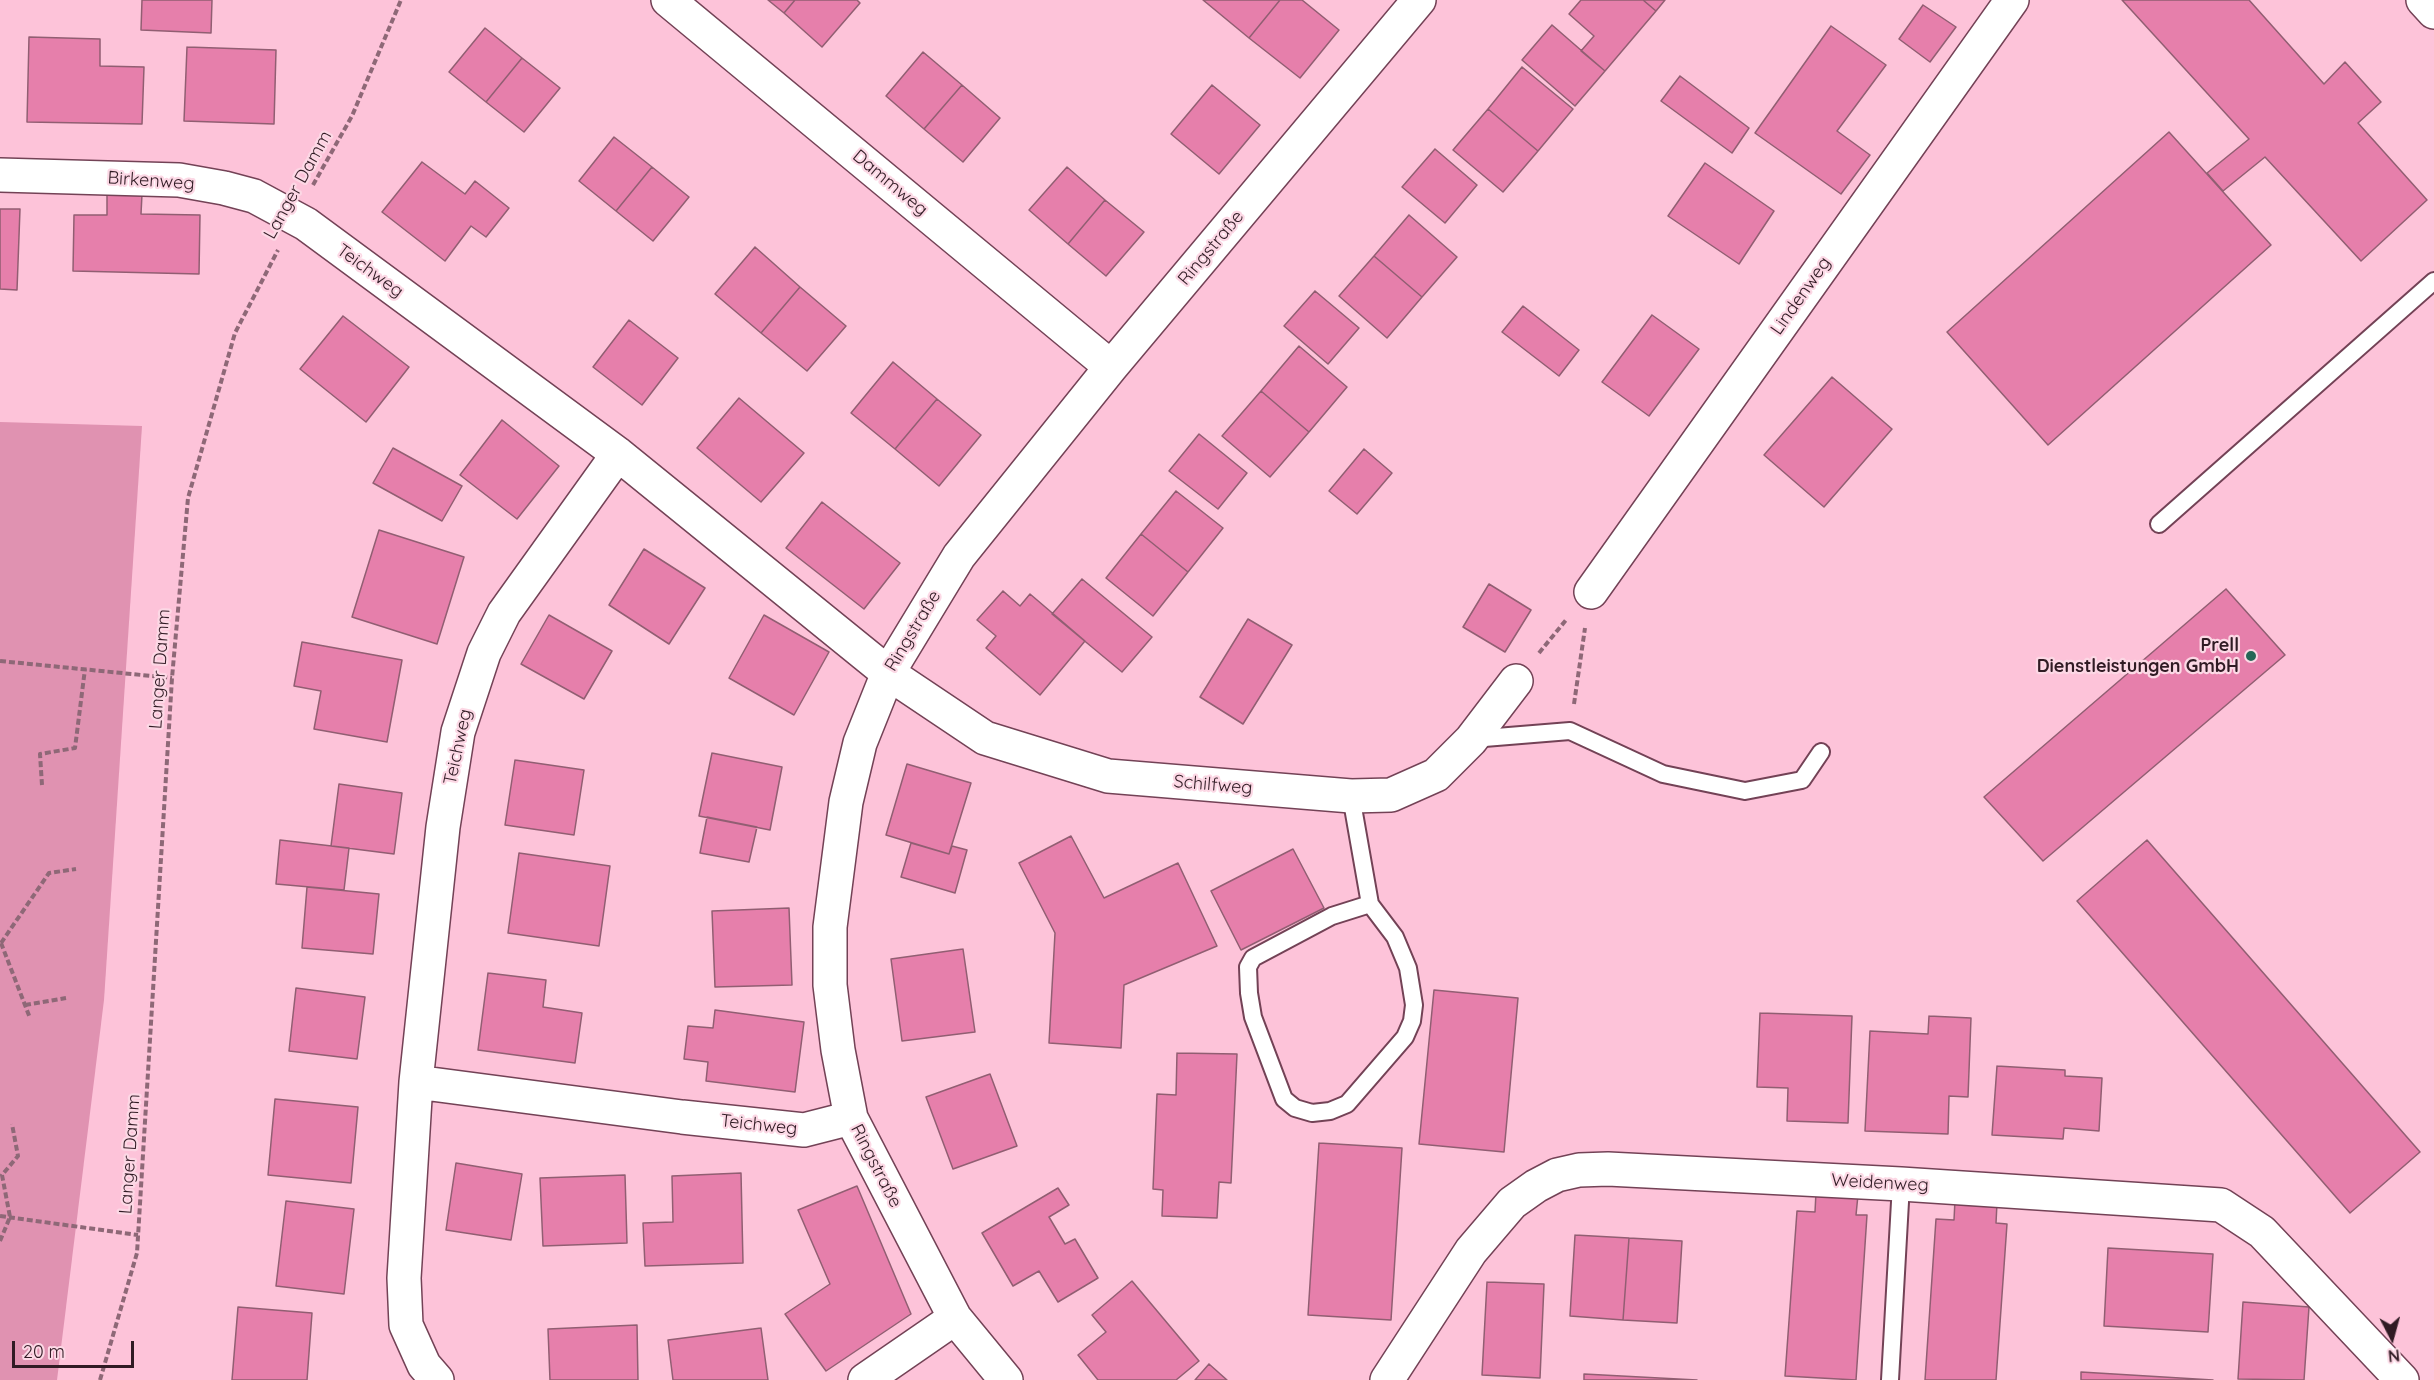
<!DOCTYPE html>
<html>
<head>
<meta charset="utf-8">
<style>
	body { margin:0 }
	#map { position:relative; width:2434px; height:1380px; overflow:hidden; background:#fdc3d9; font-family:Quicksand,sans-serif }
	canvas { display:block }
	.north { position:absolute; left:2362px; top:1308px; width:60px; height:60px; -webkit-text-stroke:4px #fcd8e5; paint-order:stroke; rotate:174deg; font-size:16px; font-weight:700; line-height:24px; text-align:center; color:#301b24 }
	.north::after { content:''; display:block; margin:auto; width:21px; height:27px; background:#301b24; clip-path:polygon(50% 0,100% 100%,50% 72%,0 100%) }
	.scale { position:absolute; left:12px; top:1341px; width:122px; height:27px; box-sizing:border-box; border:3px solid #301b24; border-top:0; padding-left:8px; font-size:18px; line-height:21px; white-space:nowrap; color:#301b24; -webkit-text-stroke:4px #fcd8e5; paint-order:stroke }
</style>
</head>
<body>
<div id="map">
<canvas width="2434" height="1380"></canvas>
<div class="north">N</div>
<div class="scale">20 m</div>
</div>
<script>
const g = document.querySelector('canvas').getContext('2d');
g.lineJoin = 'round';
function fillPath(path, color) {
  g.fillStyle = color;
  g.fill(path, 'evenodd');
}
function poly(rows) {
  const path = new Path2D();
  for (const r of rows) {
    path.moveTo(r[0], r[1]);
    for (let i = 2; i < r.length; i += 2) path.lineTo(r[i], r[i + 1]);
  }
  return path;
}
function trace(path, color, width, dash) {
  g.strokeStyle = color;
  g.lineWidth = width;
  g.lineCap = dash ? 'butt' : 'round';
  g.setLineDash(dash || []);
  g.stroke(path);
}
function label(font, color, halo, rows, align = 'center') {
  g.font = font + ' Quicksand,sans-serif';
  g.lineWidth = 4.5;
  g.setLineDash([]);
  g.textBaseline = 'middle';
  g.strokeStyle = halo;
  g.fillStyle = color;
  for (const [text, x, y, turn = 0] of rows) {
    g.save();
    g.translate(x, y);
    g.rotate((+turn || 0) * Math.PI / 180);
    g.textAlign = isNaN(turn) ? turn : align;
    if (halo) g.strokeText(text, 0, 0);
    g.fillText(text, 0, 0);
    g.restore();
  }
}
const green = poly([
	[0,422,142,426,104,1000,57,1380,0,1380]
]);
const building = poly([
	[142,0,212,0,211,33,141,30,142,0],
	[768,0,795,0,784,13,768,0],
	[795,0,857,0,860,3,822,47,784,13,795,0],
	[1203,0,1280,0,1249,38,1203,0],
	[1280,0,1302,0,1339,30,1300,78,1249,38,1280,0],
	[1581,0,1643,0,1656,11,1605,71,1581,51,1594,36,1569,14,1581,0],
	[1643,0,1665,0,1656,11,1643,0],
	[2122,0,2249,0,2324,84,2345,62,2381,102,2358,123,2427,200,2361,261,2265,157,2223,191,2207,173,2249,139,2122,0],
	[1923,5,1956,27,1930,62,1899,39,1923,5],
	[1552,25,1605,71,1575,106,1522,60,1552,25],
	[1831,26,1886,65,1837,131,1870,155,1841,194,1755,133,1831,26],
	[485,28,522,58,486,102,449,72,485,28],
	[29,37,100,39,100,66,144,67,142,124,27,122,29,37],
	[187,47,276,50,274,124,184,121,187,47],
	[923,52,962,85,924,129,886,96,923,52],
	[522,58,560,88,524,132,486,102,522,58],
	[1522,67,1573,109,1538,151,1488,109,1522,67],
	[1680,76,1749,128,1732,153,1661,101,1680,76],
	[962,85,1000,118,963,162,924,129,962,85],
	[1212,85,1260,125,1219,174,1171,134,1212,85],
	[1488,109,1538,151,1503,192,1453,150,1488,109],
	[2169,132,2271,245,2048,445,1947,332,2169,132],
	[614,137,652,167,616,211,579,181,614,137],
	[1435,149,1477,185,1445,223,1402,187,1435,149],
	[422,162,465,194,475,181,509,208,486,237,471,226,445,261,382,212,422,162],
	[1705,163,1774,211,1739,264,1668,216,1705,163],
	[652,167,689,197,653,241,616,211,652,167],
	[1067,167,1105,200,1068,244,1029,210,1067,167],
	[107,193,142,194,141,214,200,215,199,274,73,271,74,215,107,215,107,193],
	[1105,200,1144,232,1106,276,1068,244,1105,200],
	[0,209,20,209,17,290,0,289,0,209],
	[1409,215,1457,257,1422,297,1374,256,1409,215],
	[755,247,800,287,761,333,715,294,755,247],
	[1374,256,1422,297,1387,338,1339,296,1374,256],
	[800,287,846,326,807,371,761,333,800,287],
	[1315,291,1359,328,1328,364,1284,326,1315,291],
	[1523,306,1579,350,1559,376,1502,332,1523,306],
	[1652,315,1699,349,1649,416,1602,382,1652,315],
	[343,316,409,367,366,422,300,369,343,316],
	[629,320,678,358,642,405,593,367,629,320],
	[1299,346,1347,387,1309,432,1261,391,1299,346],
	[893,362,937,399,895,449,851,413,893,362],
	[1832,377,1892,429,1824,507,1764,455,1832,377],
	[1261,391,1309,432,1270,477,1222,436,1261,391],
	[739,398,804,453,761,502,697,448,739,398],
	[937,399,981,435,939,486,895,449,937,399],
	[502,420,559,466,517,519,460,475,502,420],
	[1199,434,1247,473,1218,509,1169,471,1199,434],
	[393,448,462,486,442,521,373,483,393,448],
	[1364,449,1392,473,1357,514,1329,491,1364,449],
	[1176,491,1223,528,1188,572,1141,534,1176,491],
	[822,502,900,563,864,609,786,548,822,502],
	[379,530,464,557,437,644,352,617,379,530],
	[1141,534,1188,572,1153,616,1106,578,1141,534],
	[644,549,705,588,669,644,609,605,644,549],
	[1082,579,1152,637,1122,672,1052,614,1082,579],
	[1489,584,1531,610,1505,652,1463,627,1489,584],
	[2226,589,2285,655,2043,861,1984,797,2226,589],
	[1003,591,1020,606,1030,594,1085,641,1040,695,986,648,996,636,977,620,1003,591],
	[549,615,612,651,584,699,521,664,549,615],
	[764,615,829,652,794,715,729,678,764,615],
	[1248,619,1292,645,1243,724,1200,697,1248,619],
	[302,642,402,660,387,742,314,729,321,691,294,686,302,642],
	[712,753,782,767,770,830,699,816,712,753],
	[515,760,584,770,574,835,505,825,515,760],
	[907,764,971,783,949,854,886,835,907,764],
	[339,784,402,793,394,854,331,846,339,784],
	[707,817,757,827,749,862,700,853,707,817],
	[1071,836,1104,898,1178,863,1217,946,1124,985,1121,1048,1049,1043,1055,933,1019,863,1071,836],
	[280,840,349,848,344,890,276,884,280,840],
	[2147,840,2420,1152,2350,1213,2077,901,2147,840],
	[911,843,949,854,952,846,967,850,955,893,901,877,911,843],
	[1293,849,1324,908,1241,950,1211,891,1293,849],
	[519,853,610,866,599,946,508,933,519,853],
	[307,887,379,894,373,954,302,948,307,887],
	[789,908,792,985,715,987,712,911,789,908],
	[963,949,975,1032,902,1041,891,959,963,949],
	[488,973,546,980,543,1007,582,1013,575,1063,478,1050,488,973],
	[296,988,365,997,357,1059,289,1051,296,988],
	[1434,990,1518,998,1504,1152,1419,1144,1434,990],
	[715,1010,804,1022,795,1092,706,1081,708,1062,684,1059,688,1026,713,1028,715,1010],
	[1760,1013,1852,1016,1848,1123,1787,1121,1788,1088,1757,1087,1760,1013],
	[1929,1016,1971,1018,1968,1097,1949,1096,1948,1134,1865,1131,1870,1031,1928,1034,1929,1016],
	[1177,1053,1237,1054,1231,1183,1219,1182,1217,1218,1162,1216,1163,1190,1153,1189,1157,1094,1176,1095,1177,1053],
	[1997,1066,2065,1070,2065,1076,2102,1078,2099,1131,2064,1128,2063,1139,1992,1135,1997,1066],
	[990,1074,1017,1146,953,1169,926,1097,990,1074],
	[275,1099,358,1107,351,1183,268,1175,275,1099],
	[1319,1143,1402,1148,1391,1320,1308,1315,1319,1143],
	[456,1163,522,1174,511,1240,446,1230,456,1163],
	[741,1173,743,1263,645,1266,643,1223,673,1222,672,1176,741,1173],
	[625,1175,627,1243,543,1246,540,1178,625,1175],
	[857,1186,911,1314,826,1371,785,1314,830,1284,798,1210,857,1186],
	[1058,1188,1069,1205,1049,1217,1065,1244,1075,1239,1098,1278,1058,1302,1039,1271,1013,1286,982,1233,1058,1188],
	[1816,1192,1858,1195,1856,1215,1867,1215,1856,1380,1785,1376,1797,1211,1815,1212,1816,1192],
	[1955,1200,1997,1203,1996,1223,2007,1224,1996,1380,1925,1380,1936,1219,1954,1220,1955,1200],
	[286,1201,354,1209,344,1294,276,1286,286,1201],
	[1575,1235,1629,1238,1623,1320,1570,1316,1575,1235],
	[1629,1238,1682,1241,1677,1323,1623,1320,1629,1238],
	[2108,1248,2213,1254,2208,1332,2104,1326,2108,1248],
	[1132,1281,1199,1361,1176,1380,1098,1380,1078,1355,1106,1332,1092,1315,1132,1281],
	[1487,1282,1544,1284,1540,1378,1482,1375,1487,1282],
	[2243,1302,2309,1307,2304,1380,2238,1379,2243,1302],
	[238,1307,312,1313,307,1380,232,1380,238,1307],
	[637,1325,638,1380,550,1380,548,1329,637,1325],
	[761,1328,768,1380,673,1380,668,1340,761,1328],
	[1209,1364,1227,1380,1195,1380,1209,1364],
	[2081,1372,2213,1380,2081,1380,2081,1372],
	[1584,1374,1697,1380,1584,1380,1584,1374]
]);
const path = poly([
	[313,185,352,116,401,0],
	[1539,653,1566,620],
	[0,661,172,678],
	[1574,704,1585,628],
	[42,785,40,754,75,748,85,669],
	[1,943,49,873,76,869],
	[1,943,30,1018],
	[25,1005,66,998],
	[0,1216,138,1235],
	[0,1241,10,1217,2,1175,18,1156,12,1124],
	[100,1380,137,1253,172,678,188,498,235,333,278,250]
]);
const lane = poly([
	[2159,524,2434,281],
	[1472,739,1570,731,1663,774,1745,791,1802,780,1821,752],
	[1351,796,1370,904,1395,937,1408,968,1414,1005,1412,1021,1405,1037,1347,1104,1330,1111,1312,1113,1295,1108,1284,1099,1253,1017,1249,993,1248,967,1253,958,1332,916,1370,904],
	[1890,1380,1901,1184]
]);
const street = poly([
	[668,0,1111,367],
	[2423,0,2434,12],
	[0,175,179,180,224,188,254,196,306,224,618,454,888,673,985,738,1108,776,1351,796,1391,795,1436,775,1471,740,1516,681],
	[1591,592,2012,0],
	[416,1082,682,1117,804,1130,851,1118],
	[437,1380,424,1365,406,1325,404,1278,416,1082,443,827,458,732,484,653,504,613,618,454],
	[865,1380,955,1318],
	[1006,1380,955,1318,851,1118,838,1050,830,985,830,927,846,802,860,743,888,673,959,556,1111,367,1419,0],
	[1387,1380,1471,1251,1512,1203,1536,1186,1557,1175,1579,1170,1608,1169,1901,1184,2221,1205,2262,1232,2402,1380]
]);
const markers = [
	[2251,656,6,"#256757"]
];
const streetNames = [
	["Birkenweg",151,181,4],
	["Dammweg",890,183,40],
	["Langer Damm",298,185,-61],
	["Ringstraße",1211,248,-50],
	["Teichweg",370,271,36],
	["Lindenweg",1801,296,-55],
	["Ringstraße",913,631,-59],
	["Langer Damm",160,669,-86],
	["Teichweg",458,747,-78],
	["Schilfweg",1213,785,5],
	["Teichweg",759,1125,6],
	["Langer Damm",130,1154,-86],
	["Ringstraße",876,1166,63],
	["Weidenweg",1880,1183,3]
];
const poiNames = [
	["Prell",2239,646],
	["Dienstleistungen GmbH",2239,667]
];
fillPath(green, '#e092b1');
fillPath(building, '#e67fab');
trace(building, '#915e72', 1.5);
trace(lane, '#734256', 20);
trace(street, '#734256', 36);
trace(path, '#8e6877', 4, [6, 3]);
trace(lane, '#fff', 16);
trace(street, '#fff', 33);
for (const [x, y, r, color] of markers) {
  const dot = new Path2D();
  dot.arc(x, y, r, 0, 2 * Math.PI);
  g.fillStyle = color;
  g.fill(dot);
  trace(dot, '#fcd8e5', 2);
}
label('18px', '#301b24', '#fcd8e5', streetNames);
label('bold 18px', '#301b24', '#fcd8e5', poiNames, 'right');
</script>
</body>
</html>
